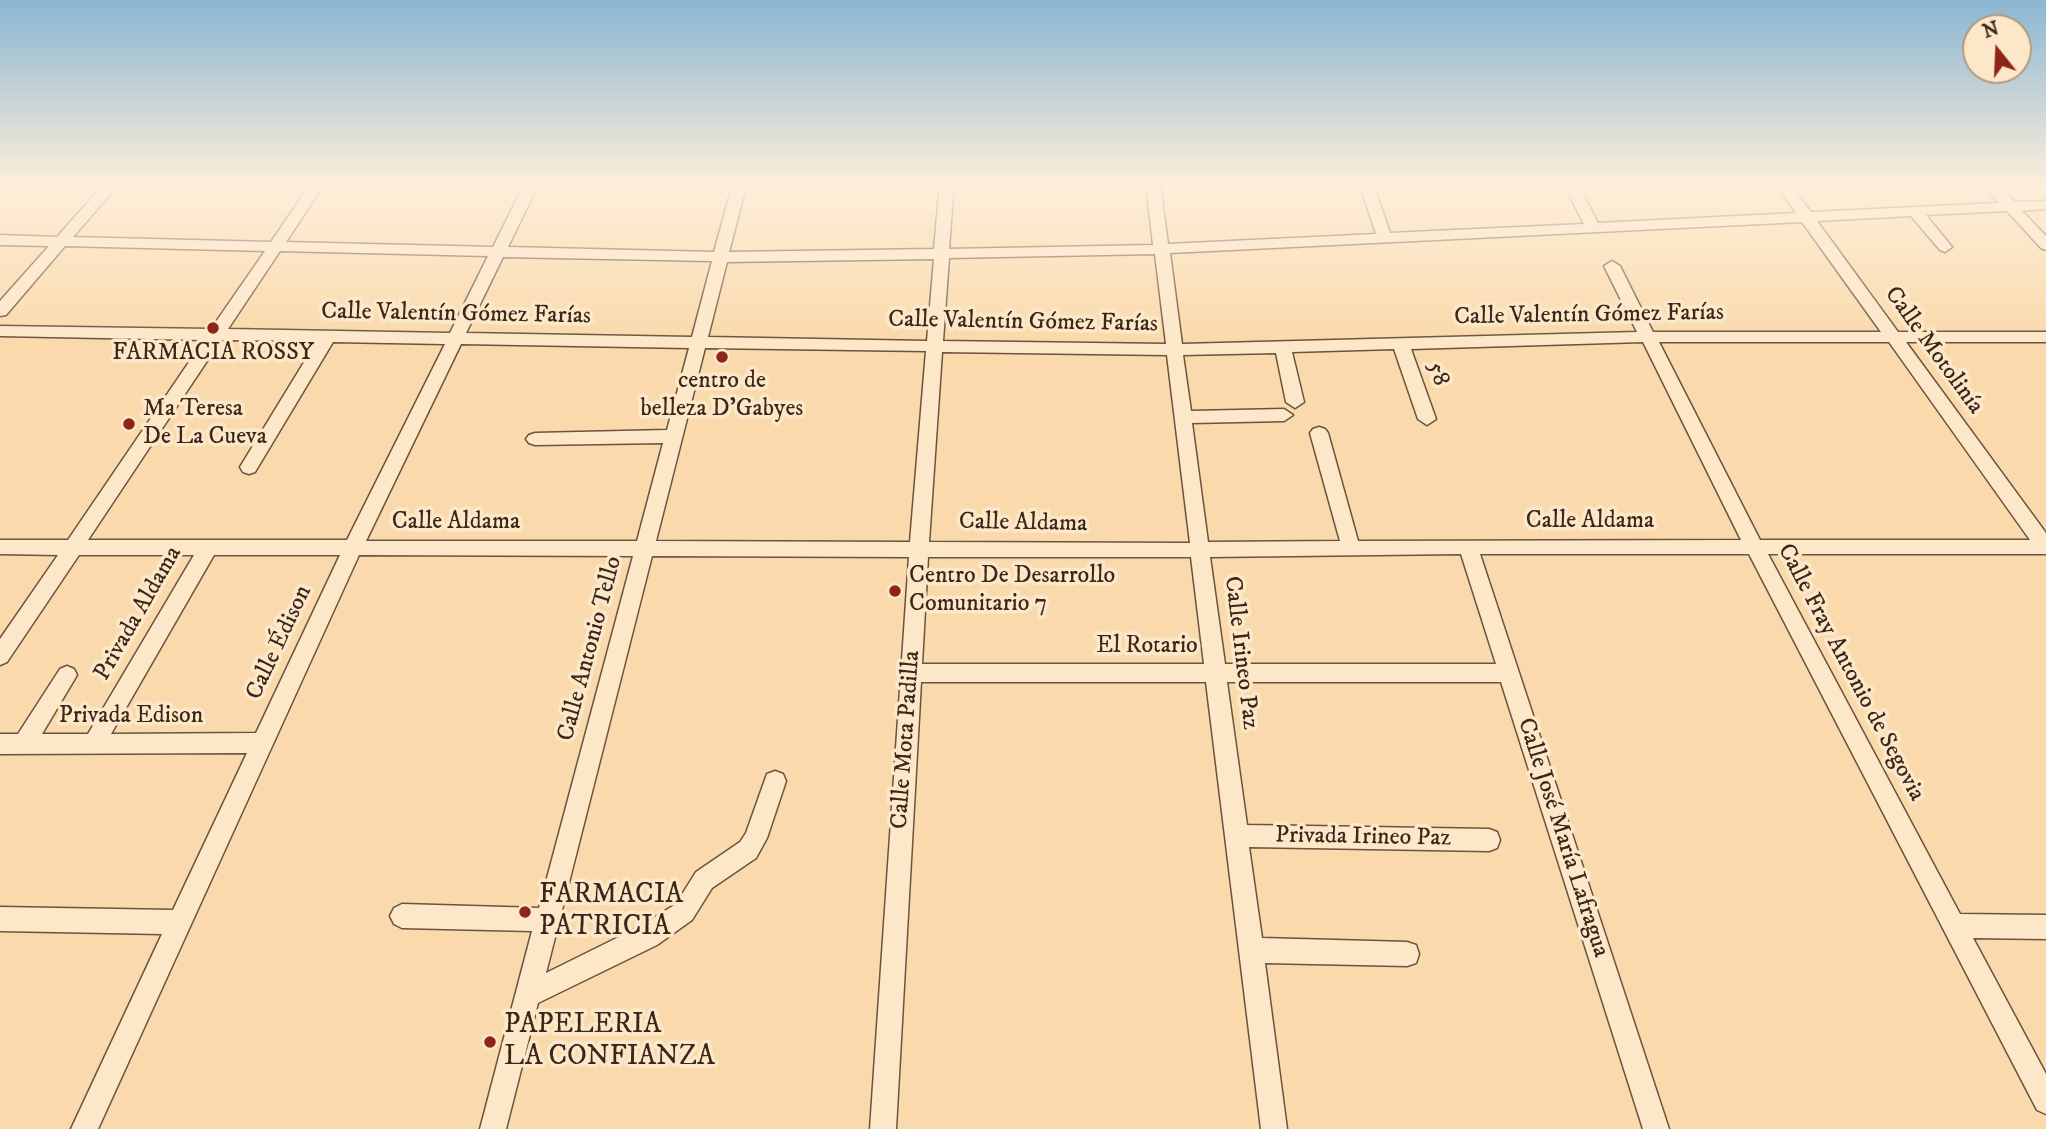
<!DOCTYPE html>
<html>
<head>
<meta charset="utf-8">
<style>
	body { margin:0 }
	#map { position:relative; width:2046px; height:1129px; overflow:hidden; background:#fadaac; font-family:"IM FELL DW Pica",serif }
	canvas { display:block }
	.north { position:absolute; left:1962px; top:14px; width:70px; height:70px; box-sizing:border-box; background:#fce7c9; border:2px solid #af9a83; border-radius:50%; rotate:342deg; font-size:19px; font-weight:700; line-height:28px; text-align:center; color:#3b261a }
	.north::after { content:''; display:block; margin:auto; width:24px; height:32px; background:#8f2418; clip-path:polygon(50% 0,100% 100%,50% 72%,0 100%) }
</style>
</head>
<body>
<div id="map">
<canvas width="2046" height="1129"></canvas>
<div class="north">N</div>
</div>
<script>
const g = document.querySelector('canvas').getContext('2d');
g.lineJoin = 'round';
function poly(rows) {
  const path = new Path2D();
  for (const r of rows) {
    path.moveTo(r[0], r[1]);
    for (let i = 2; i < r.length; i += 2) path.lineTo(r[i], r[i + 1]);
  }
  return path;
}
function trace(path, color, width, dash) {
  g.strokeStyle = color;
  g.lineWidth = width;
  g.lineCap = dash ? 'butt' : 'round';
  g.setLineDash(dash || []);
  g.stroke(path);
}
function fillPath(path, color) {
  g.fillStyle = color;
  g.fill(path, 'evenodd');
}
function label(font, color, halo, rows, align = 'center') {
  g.font = font + ' "IM FELL DW Pica",serif';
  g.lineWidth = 7;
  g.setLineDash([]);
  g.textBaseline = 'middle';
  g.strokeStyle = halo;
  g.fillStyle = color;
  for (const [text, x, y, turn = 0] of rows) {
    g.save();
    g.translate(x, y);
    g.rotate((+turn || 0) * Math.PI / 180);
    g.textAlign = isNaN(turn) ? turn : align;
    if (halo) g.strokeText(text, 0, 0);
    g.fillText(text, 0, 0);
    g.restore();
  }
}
const minor = poly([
	[105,183,120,183,73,237,271,242,311,183,325,183,286,242,493,247,525,183,539,183,508,247,714,252,733,183,747,183,729,252,934,249,940,183,954,183,949,249,1153,245,1146,183,1160,183,1168,244,1376,234,1359,183,1373,183,1390,233,1584,224,1563,183,1577,183,1598,223,1796,213,1775,183,1789,183,1811,212,1999,203,1982,183,1997,183,2015,202,2046,201,2046,209,2022,211,2046,236,2046,250,2041,248,2007,211,1926,215,1952,247,1945,252,1940,250,1911,216,1817,221,1898,332,2046,332,2046,342,1906,342,2046,533,2046,554,1768,554,1960,914,2046,915,2046,939,1973,938,2046,1074,2046,1114,2037,1110,1749,554,1480,554,1669,1129,1643,1129,1501,682,1227,682,1247,825,1489,829,1497,832,1500,840,1497,848,1489,851,1249,847,1262,938,1407,942,1416,945,1419,954,1416,963,1407,966,1265,963,1287,1129,1261,1129,1206,682,921,682,896,1129,870,1129,909,557,652,556,546,973,639,927,676,904,696,872,740,842,746,833,767,774,775,771,783,774,786,781,767,838,756,858,712,888,692,920,657,945,538,1003,506,1129,480,1129,532,931,402,928,394,924,390,916,394,908,402,904,539,908,633,556,359,555,98,1129,71,1129,162,934,0,931,0,907,173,910,247,753,0,754,0,734,18,734,60,669,67,666,74,669,77,675,42,734,88,734,194,555,79,555,7,662,0,665,0,639,58,555,0,554,0,540,68,540,204,340,0,336,0,326,211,329,265,251,65,246,6,315,0,316,0,301,49,246,0,245,0,235,57,237,105,183],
	[1802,222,1881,332,1653,332,1620,266,1612,261,1604,266,1637,332,1182,344,1170,253,1802,222],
	[280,251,488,256,450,333,228,329,280,251],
	[1155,254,1166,344,943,341,949,258,1155,254],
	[503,257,712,261,692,337,466,333,503,257],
	[934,259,927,341,708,337,727,262,934,259],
	[221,340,317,341,240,467,243,472,249,474,255,472,333,342,445,344,347,540,88,540,221,340],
	[1643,342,1741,540,1358,541,1328,433,1325,429,1319,427,1313,429,1310,433,1340,541,1208,542,1192,423,1284,421,1293,415,1284,409,1191,411,1183,355,1276,353,1286,402,1295,408,1304,402,1292,352,1394,349,1418,419,1427,425,1436,419,1411,349,1643,342],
	[1659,342,1889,342,2030,540,1760,540,1659,342],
	[461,344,689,348,667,430,535,433,529,435,526,439,529,443,535,445,663,443,637,541,366,541,461,344],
	[705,348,926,351,910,542,656,541,705,348],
	[942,352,1167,355,1190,543,929,542,942,352],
	[1461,554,1496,664,1225,664,1210,557,1461,554],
	[214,555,340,555,256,733,111,734,214,555],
	[928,557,1191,557,1204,664,922,664,928,557]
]);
const markers = [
	[213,328,7,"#8f2418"],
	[722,357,7,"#8f2418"],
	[129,424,7,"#8f2418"],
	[895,591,7,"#8f2418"],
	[525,912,7,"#8f2418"],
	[490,1042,7,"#8f2418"]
];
const streetNames = [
	["Calle Valentín Gómez Farías",456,315,1],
	["Calle Valentín Gómez Farías",1589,316,-1],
	["Calle Valentín Gómez Farías",1023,323,1],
	["Calle Motolinía",1933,351,54],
	["58",1437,374,70],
	["Calle Aldama",1590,522],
	["Calle Aldama",456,523],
	["Calle Aldama",1023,524,1],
	["Privada Aldama",139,614,-60],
	["Calle Édison",280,643,-65],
	["El Rotario",1147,647],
	["Calle Antonio Tello",591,649,-75],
	["Calle Irineo Paz",1240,653,83],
	["Calle Fray Antonio de Segovia",1850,673,62],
	["Privada Edison",131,717],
	["Calle Mota Padilla",907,740,-86],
	["Privada Irineo Paz",1363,838,1],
	["Calle José María Lafragua",1562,838,72]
];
const poiNames = [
	["FARMACIA ROSSY",213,354],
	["centro de",722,382],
	["belleza D'Gabyes",722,410],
	["Ma Teresa",143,410,"left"],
	["De La Cueva",143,438,"left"],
	["Centro De Desarrollo",909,577,"left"],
	["Comunitario 7",909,605,"left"]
];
const nearPoinames = [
	["FARMACIA",539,896],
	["PATRICIA",539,928],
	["PAPELERIA",504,1026],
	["LA CONFIANZA",504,1058]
];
trace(minor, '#6b533e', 3);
fillPath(minor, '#fce7c9');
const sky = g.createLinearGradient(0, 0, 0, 341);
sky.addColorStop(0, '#8bb6d2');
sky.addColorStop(0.54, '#fdeeda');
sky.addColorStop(1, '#fdeeda00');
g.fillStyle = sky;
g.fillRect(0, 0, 2046, 341);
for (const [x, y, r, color] of markers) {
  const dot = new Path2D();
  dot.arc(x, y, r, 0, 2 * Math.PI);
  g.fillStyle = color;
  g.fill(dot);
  trace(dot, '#fce7c9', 2.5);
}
label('24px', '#3b261a', '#fce7c9', streetNames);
label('24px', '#3b261a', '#fce7c9', poiNames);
label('28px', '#3b261a', '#fce7c9', nearPoinames, 'left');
</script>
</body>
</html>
